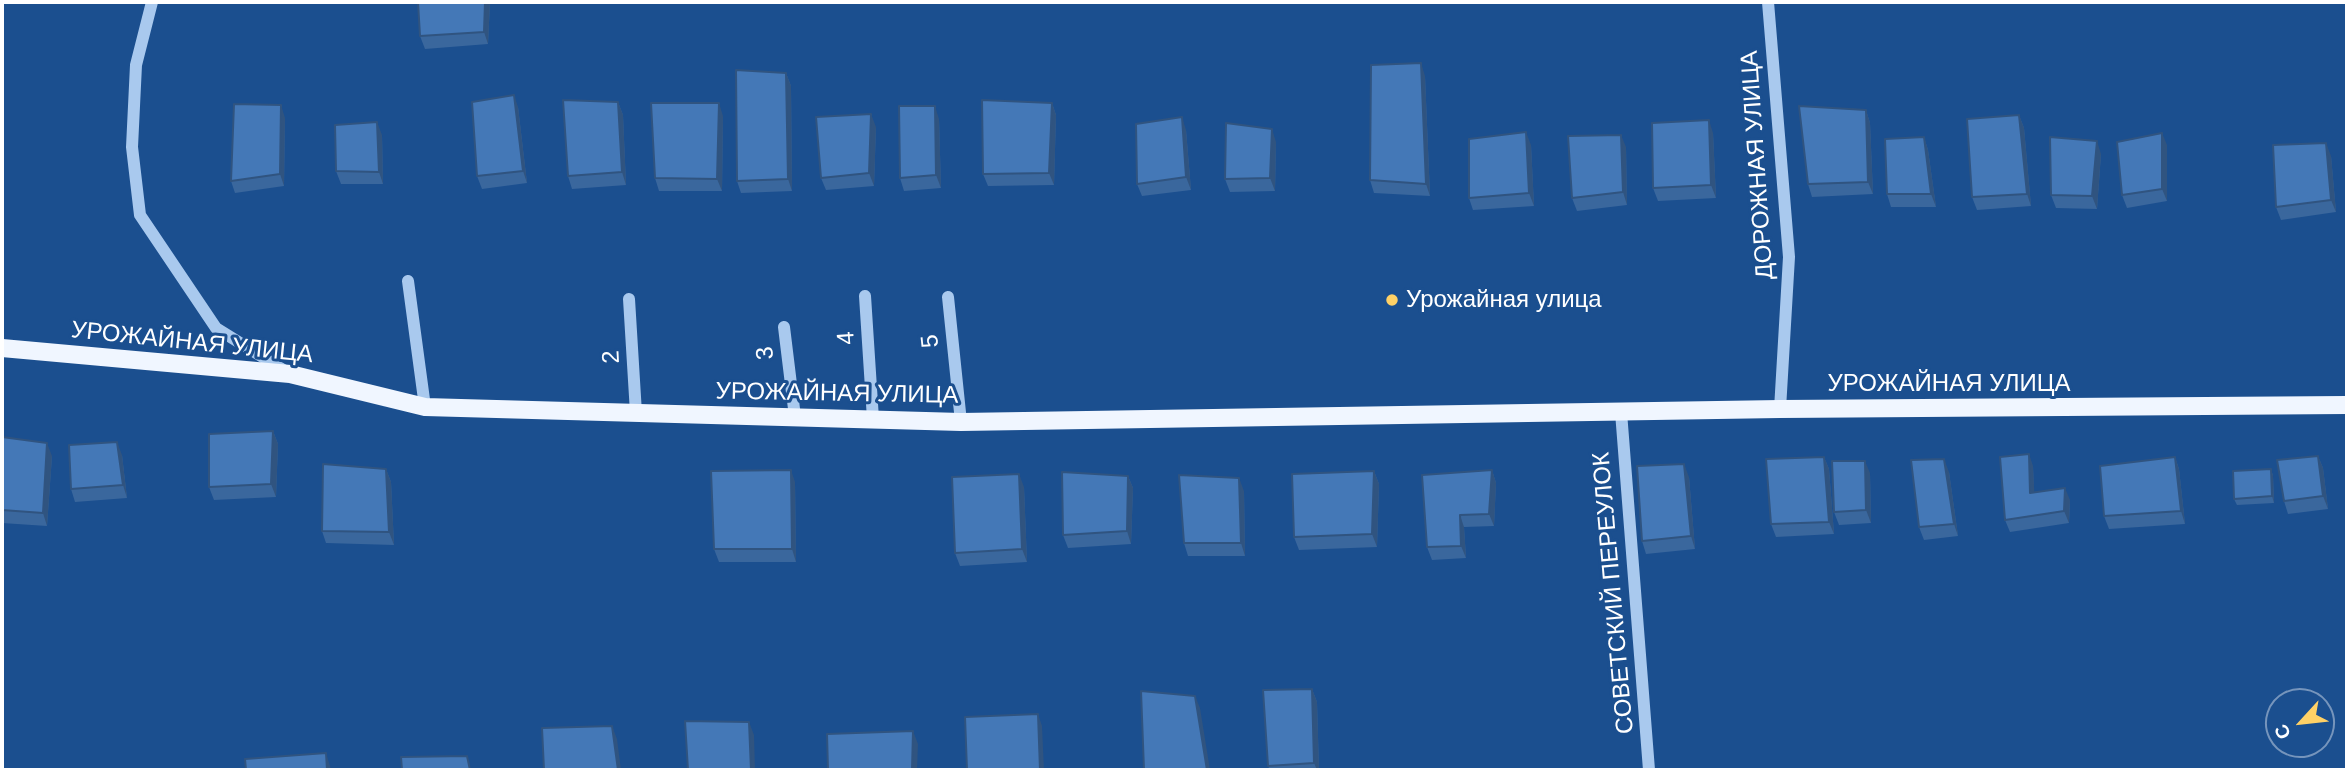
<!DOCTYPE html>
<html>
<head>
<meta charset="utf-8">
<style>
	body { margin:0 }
	#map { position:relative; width:2349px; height:772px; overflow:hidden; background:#1b4f8f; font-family:Helvetica,sans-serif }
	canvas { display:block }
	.frame { position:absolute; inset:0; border:4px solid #fff; pointer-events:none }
	.north { position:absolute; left:2265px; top:688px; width:70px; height:70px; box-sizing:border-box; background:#1b4f8f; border:2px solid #7695bc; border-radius:50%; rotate:243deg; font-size:19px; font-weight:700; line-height:28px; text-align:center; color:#fff }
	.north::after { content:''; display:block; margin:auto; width:24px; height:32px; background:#ffd166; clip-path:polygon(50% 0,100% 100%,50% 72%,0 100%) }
</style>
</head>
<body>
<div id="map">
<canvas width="2349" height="772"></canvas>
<div class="frame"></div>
<div class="north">С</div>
</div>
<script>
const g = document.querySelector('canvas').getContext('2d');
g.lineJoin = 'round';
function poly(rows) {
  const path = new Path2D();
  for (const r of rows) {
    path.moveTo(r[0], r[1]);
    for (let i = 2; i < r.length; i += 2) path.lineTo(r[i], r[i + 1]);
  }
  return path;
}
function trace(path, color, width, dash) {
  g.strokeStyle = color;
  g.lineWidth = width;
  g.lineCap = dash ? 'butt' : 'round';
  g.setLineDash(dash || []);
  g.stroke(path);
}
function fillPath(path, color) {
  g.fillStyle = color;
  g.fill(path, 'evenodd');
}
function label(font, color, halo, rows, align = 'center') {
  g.font = font + ' Helvetica,sans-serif';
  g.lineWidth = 6;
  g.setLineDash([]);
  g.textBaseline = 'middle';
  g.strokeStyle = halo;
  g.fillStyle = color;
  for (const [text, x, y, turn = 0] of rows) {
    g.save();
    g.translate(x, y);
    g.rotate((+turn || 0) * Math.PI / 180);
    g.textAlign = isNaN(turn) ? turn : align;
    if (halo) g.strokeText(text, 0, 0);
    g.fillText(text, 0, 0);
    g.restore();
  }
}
const minor = poly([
	[152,2,136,65,132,147,140,215,216,328,285,371],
	[1768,2,1789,257,1780,409],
	[408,281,425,407],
	[865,296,873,419],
	[948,297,961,422],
	[629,299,636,413],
	[784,327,795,417],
	[1621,412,1649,770]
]);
const major = poly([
	[2,348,290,374,425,407,961,422,1780,409,2347,405]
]);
const wall = poly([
	[490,2,488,44,425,49,420,36],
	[786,73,791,86,792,191,741,193,737,181],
	[1425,76,1430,196,1374,193,1370,180],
	[618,102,623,115,626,185,572,189,568,176],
	[1052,103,1056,115,1054,185,988,186,983,174],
	[518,107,527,183,482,189,477,176],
	[1866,110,1870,123,1873,194,1812,197,1808,184],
	[2019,115,2024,128,2031,206,1977,210,1972,197],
	[723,116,722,191,659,191,655,178],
	[285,118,284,186,235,193,231,181],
	[939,119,941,188,904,191,900,178],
	[876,127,874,186,826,190,821,178],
	[1186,130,1191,190,1142,196,1137,184],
	[1713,133,1716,198,1658,201,1653,188],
	[382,135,383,184,341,184,336,171],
	[1924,137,1928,150,1936,207,1891,207,1887,194],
	[1276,142,1275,191,1230,192,1225,179],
	[1531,145,1534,206,1473,210,1469,198],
	[2167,145,2167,201,2127,208,2122,195],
	[1626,147,1627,205,1577,211,1572,198],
	[2101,154,2097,209,2056,208,2051,195],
	[2331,156,2336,212,2281,220,2276,207],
	[273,431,278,444,276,497,214,500,209,487],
	[2,437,52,456,47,526,2,523],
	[122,455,127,498,75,502,71,489],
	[2318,456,2323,468,2328,509,2288,514,2284,501],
	[1824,457,1829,469,1834,534,1776,537,1771,524],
	[2175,457,2179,469,2185,524,2109,529,2104,516],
	[2033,466,2034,492,2070,500,2069,523,2010,532,2005,520],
	[386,469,391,482,394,545,326,543,322,531],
	[2271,469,2273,476,2274,503,2237,505,2234,499],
	[1492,470,1496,483,1494,526,1464,527,1466,558,1432,560,1427,547],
	[1374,471,1379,484,1377,547,1299,550,1294,537],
	[1949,472,1958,536,1924,540,1919,527],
	[1870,473,1871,523,1839,525,1834,512],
	[1128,476,1133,488,1131,544,1068,548,1063,535],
	[1689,477,1695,549,1646,554,1642,541],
	[795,482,796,562,719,562,714,549],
	[1024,487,1027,562,960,566,955,553],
	[1244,491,1245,556,1188,556,1184,543],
	[1312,689,1317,702,1319,770,1270,770,1268,766]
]);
const shadedWall = poly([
	[485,2,490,2,488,44,484,32],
	[1421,63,1425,76,1430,196,1426,184],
	[786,73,791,86,792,191,788,179],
	[514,95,518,107,527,183,523,171],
	[618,102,623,115,626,185,622,172],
	[719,103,723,116,722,191,717,179],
	[1052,103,1056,115,1054,185,1049,173],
	[281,105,285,118,284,186,280,174],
	[935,106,939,119,941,188,936,175],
	[1866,110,1870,123,1873,194,1868,182],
	[871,114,876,127,874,186,869,173],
	[2019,115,2024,128,2031,206,2027,194],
	[1182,117,1186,130,1191,190,1186,177],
	[1709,120,1713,133,1716,198,1711,185],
	[377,122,382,135,383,184,379,172],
	[1272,129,1276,142,1275,191,1270,178],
	[1526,132,1531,145,1534,206,1529,193],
	[2162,133,2167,145,2167,201,2162,189],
	[1621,135,1626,147,1627,205,1623,192],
	[1924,137,1928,150,1936,207,1931,194],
	[2097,141,2101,154,2097,209,2092,196],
	[2326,143,2331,156,2336,212,2331,200],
	[273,431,278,444,276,497,271,484],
	[117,442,122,455,127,498,123,485],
	[47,443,52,456,47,526,43,513],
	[2029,454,2033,466,2035,506,2030,493],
	[2318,456,2323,468,2328,509,2323,496],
	[1824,457,1829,469,1834,534,1829,522],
	[2175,457,2179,469,2185,524,2181,511],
	[1944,459,1949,472,1958,536,1954,524],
	[1865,461,1870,473,1871,523,1866,510],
	[1684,464,1689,477,1695,549,1691,536],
	[386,469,391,482,394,545,389,532],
	[2271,469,2273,476,2274,503,2272,496],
	[791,470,795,482,796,562,792,549],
	[1492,470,1496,483,1494,526,1489,514],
	[1374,471,1379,484,1377,547,1372,534],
	[1019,474,1024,487,1027,562,1022,549],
	[1128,476,1133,488,1131,544,1127,531],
	[1239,478,1244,491,1245,556,1241,543],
	[2065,488,2070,500,2069,523,2064,511],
	[1460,515,1464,527,1466,558,1461,546],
	[1312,689,1317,702,1319,770,1317,770,1314,763],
	[1195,696,1200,708,1210,770,1207,770],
	[1038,714,1042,726,1044,770,1040,770],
	[749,722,754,735,755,770,751,770],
	[612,726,617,739,621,770,618,770],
	[913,731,918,744,917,770,912,770],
	[326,753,330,766,331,770,327,770]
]);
const building = poly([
	[418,2,485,2,484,32,420,36,418,2],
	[1421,63,1426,184,1370,180,1371,65,1421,63],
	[736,70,786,73,788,179,737,181,736,70],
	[514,95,523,171,477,176,472,102,514,95],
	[563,100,618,102,622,172,568,176,563,100],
	[982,100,1052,103,1049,173,983,174,982,100],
	[651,103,719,103,717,179,655,178,651,103],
	[234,104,281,105,280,174,231,181,234,104],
	[899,106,935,106,936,175,900,178,899,106],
	[1799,106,1866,110,1868,182,1808,184,1799,106],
	[871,114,869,173,821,178,816,117,871,114],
	[2019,115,2027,194,1972,197,1967,119,2019,115],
	[1182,117,1186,177,1137,184,1136,124,1182,117],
	[1709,120,1711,185,1653,188,1652,123,1709,120],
	[377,122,379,172,336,171,335,125,377,122],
	[1226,123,1272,129,1270,178,1225,179,1226,123],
	[1526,132,1529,193,1469,198,1469,139,1526,132],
	[2162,133,2162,189,2122,195,2117,142,2162,133],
	[1621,135,1623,192,1572,198,1568,136,1621,135],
	[1924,137,1931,194,1887,194,1885,139,1924,137],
	[2050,137,2097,141,2092,196,2051,195,2050,137],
	[2326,143,2331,200,2276,207,2273,145,2326,143],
	[273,431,271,484,209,487,209,434,273,431],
	[2,437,47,443,43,513,2,510,2,437],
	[117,442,123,485,71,489,69,445,117,442],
	[2029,454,2030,493,2065,488,2064,511,2005,520,2000,457,2029,454],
	[2318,456,2323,496,2284,501,2277,460,2318,456],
	[1824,457,1829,522,1771,524,1766,459,1824,457],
	[2175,457,2181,511,2104,516,2100,466,2175,457],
	[1944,459,1954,524,1919,527,1911,460,1944,459],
	[1832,461,1865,461,1866,510,1834,512,1832,461],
	[323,464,386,469,389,532,322,531,323,464],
	[1684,464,1691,536,1642,541,1637,466,1684,464],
	[2271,469,2272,496,2234,499,2233,471,2271,469],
	[791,470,792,549,714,549,711,471,791,470],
	[1492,470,1489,514,1460,515,1461,546,1427,547,1422,475,1492,470],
	[1374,471,1372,534,1294,537,1292,474,1374,471],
	[1062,472,1128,476,1127,531,1063,535,1062,472],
	[1019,474,1022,549,955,553,952,477,1019,474],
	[1179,475,1239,478,1241,543,1184,543,1179,475],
	[1312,689,1314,763,1268,766,1263,690,1312,689],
	[1141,691,1195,696,1207,770,1144,770,1141,691],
	[1038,714,1040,770,967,770,965,717,1038,714],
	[685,721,749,722,751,770,688,770,685,721],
	[612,726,618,770,544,770,542,728,612,726],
	[913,731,912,770,828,770,827,734,913,731],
	[326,753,327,770,246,770,245,759,326,753],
	[467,756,470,770,402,770,401,757,467,756]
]);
const markers = [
	[1392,300,7,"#ffd166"]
];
const streetNames = [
	["ДОРОЖНАЯ УЛИЦА",1758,165,-94],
	["4",847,338,-94],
	["5",931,341,-96],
	["УРОЖАЙНАЯ УЛИЦА",192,343,6],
	["3",766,353,-96],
	["2",612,357,-93],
	["УРОЖАЙНАЯ УЛИЦА",1949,384],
	["УРОЖАЙНАЯ УЛИЦА",837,394,1],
	["СОВЕТСКИЙ ПЕРЕУЛОК",1614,593,-95]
];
const poiNames = [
	["Урожайная улица",1406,300]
];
trace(minor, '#a9c9ee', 12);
trace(major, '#f0f6ff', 18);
fillPath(wall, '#3a679d');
fillPath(shadedWall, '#305480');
fillPath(building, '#4478b7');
trace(building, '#305480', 2);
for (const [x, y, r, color] of markers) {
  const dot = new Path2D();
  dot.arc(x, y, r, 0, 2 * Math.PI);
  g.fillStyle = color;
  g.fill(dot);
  trace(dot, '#1b4f8f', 2.5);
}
label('24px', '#fff', '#1b4f8f', streetNames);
label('24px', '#fff', '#1b4f8f', poiNames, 'left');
</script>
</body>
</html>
